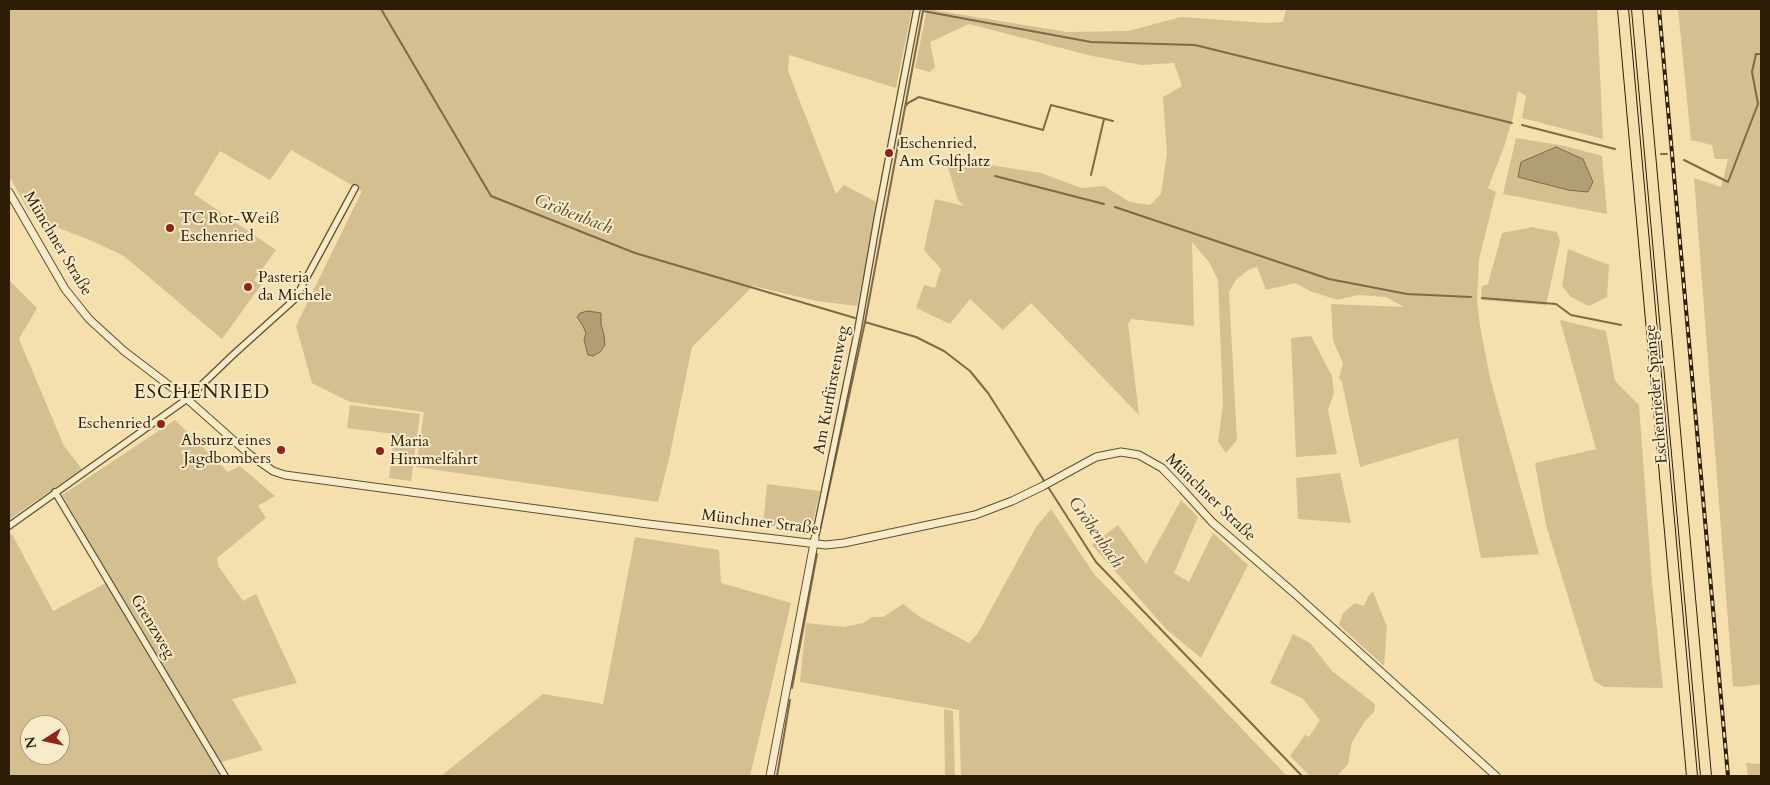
<!DOCTYPE html>
<html>
<head>
<meta charset="utf-8">
<style>
	body { margin:0 }
	#map { position:relative; width:1770px; height:785px; overflow:hidden; background:#f5e0ad; font-family:Cardo,serif }
	canvas { display:block }
	.frame { position:absolute; inset:0; border:10px solid #2d1d05; pointer-events:none }
	.north { position:absolute; left:20px; top:715px; width:50px; height:50px; box-sizing:border-box; background:#f8ebca; border:1px solid #a7997b; border-radius:50%; rotate:260deg; font-size:14px; font-weight:700; line-height:20px; text-align:center; color:#2d1d05 }
	.north::after { content:''; display:block; margin:auto; width:18px; height:22px; background:#8f2418; clip-path:polygon(50% 0,100% 100%,50% 72%,0 100%) }
</style>
</head>
<body>
<div id="map">
<canvas width="1770" height="785"></canvas>
<div class="frame"></div>
<div class="north">N</div>
</div>
<script>
const g = document.querySelector('canvas').getContext('2d');
g.lineJoin = 'round';
function fillPath(path, color) {
  g.fillStyle = color;
  g.fill(path, 'evenodd');
}
function poly(rows) {
  const path = new Path2D();
  for (const r of rows) {
    path.moveTo(r[0], r[1]);
    for (let i = 2; i < r.length; i += 2) path.lineTo(r[i], r[i + 1]);
  }
  return path;
}
function trace(path, color, width, dash) {
  g.strokeStyle = color;
  g.lineWidth = width;
  g.lineCap = dash ? 'butt' : 'round';
  g.setLineDash(dash || []);
  g.stroke(path);
}
function label(font, color, halo, rows, align = 'center') {
  g.font = font + ' Cardo,serif';
  g.lineWidth = 4;
  g.setLineDash([]);
  g.textBaseline = 'middle';
  g.strokeStyle = halo;
  g.fillStyle = color;
  for (const [text, x, y, turn = 0] of rows) {
    g.save();
    g.translate(x, y);
    g.rotate((+turn || 0) * Math.PI / 180);
    g.textAlign = isNaN(turn) ? turn : align;
    if (halo) g.strokeText(text, 0, 0);
    g.fillText(text, 0, 0);
    g.restore();
  }
}
const green = poly([
	[9,9,912,9,896,88,789,55,788,71,836,194,844,185,878,203,857,306,816,301,753,286,692,347,669,459,658,502,416,467,424,412,350,402,312,383,296,326,362,191,291,150,270,180,220,151,194,194,276,250,254,280,261,285,222,339,124,256,90,240,40,221,27,208,9,176],
	[927,9,1067,32,1128,31,1181,17,1266,23,1283,22,1286,9,1597,9,1603,139,1522,118,1526,96,1518,91,1513,117,1504,147,1488,188,1496,192,1479,259,1477,299,1480,326,1490,378,1539,554,1481,558,1460,454,1458,438,1360,467,1342,382,1339,378,1343,363,1333,341,1331,304,1404,307,1386,297,1358,295,1337,300,1310,291,1295,283,1266,290,1257,267,1248,270,1236,280,1229,292,1237,440,1226,453,1218,442,1223,405,1218,280,1209,262,1192,242,1194,326,1131,319,1128,324,1139,415,1031,303,1003,330,970,299,950,324,916,308,924,285,935,288,941,269,924,250,935,199,964,206,958,200,945,158,1041,173,1081,188,1104,186,1130,202,1150,205,1161,194,1167,153,1163,97,1182,86,1174,63,1142,65,1092,56,969,24,930,42,935,67,930,72,915,68],
	[1678,9,1761,9,1761,684,1740,687,1733,686,1694,178,1721,187,1728,159,1715,159,1712,145,1691,140],
	[1516,138,1565,146,1602,156,1607,214,1503,194],
	[1518,177,1593,182,1588,192,1568,190],
	[1532,227,1557,232,1560,241,1546,305,1481,300,1482,286,1488,284,1502,233],
	[1568,249,1609,265,1607,297,1589,306,1571,297,1562,286],
	[9,280,37,308,19,339,64,446,82,469,10,519,9,515],
	[1560,320,1606,331,1615,381,1639,405,1652,582,1663,688,1604,687,1594,681,1546,525,1535,463,1596,449],
	[1311,336,1332,376,1334,393,1328,410,1337,454,1296,457,1291,338],
	[350,405,420,414,411,481,389,478,394,434,347,428],
	[175,420,228,472,240,466,275,496,258,506,266,518,217,558,219,567,243,601,256,594,297,683,232,699,263,750,218,763,62,495],
	[1340,473,1351,523,1298,519,1296,478],
	[767,484,820,491,811,531,763,525],
	[1181,500,1198,517,1174,573,1189,582,1213,533,1248,565,1201,658,1166,629,1092,545,1118,525,1146,564],
	[1051,509,1094,574,1287,776,961,776,959,710,800,682,806,623,844,627,863,623,872,617,883,617,903,604,920,617,969,643,978,633,1036,527],
	[12,534,53,611,106,583,221,776,9,776,9,536],
	[30,725,60,725,60,755,30,755],
	[635,537,719,550,721,583,791,603,750,776,441,776,543,694,603,704],
	[1373,592,1387,627,1384,666,1339,625,1343,613,1355,603,1364,606,1368,596],
	[1293,634,1310,643,1332,671,1375,704,1374,712,1365,721,1352,742,1348,764,1337,776,1310,776,1290,756,1305,735,1309,737,1320,720,1302,698,1270,683],
	[944,709,953,711,955,776,945,776],
	[1746,763,1761,764,1761,776,1748,776]
]);
const water = poly([
	[1556,147,1583,159,1593,182,1588,192,1568,190,1518,177,1521,162,1556,147],
	[588,311,601,313,601,324,604,335,605,345,600,352,593,356,588,355,584,340,586,333,583,326,577,317,580,313,588,311]
]);
const stream = poly([
	[381,9,491,196,635,253,855,318],
	[905,107,908,103,919,97,1043,130,1051,105,1113,121],
	[1522,125,1615,149],
	[1661,154,1667,154],
	[1684,160,1728,182,1758,104,1752,72,1756,54,1761,54],
	[1091,175,1104,119],
	[995,176,1104,204],
	[1115,207,1329,279,1407,294,1471,297],
	[1482,298,1556,304,1571,315,1621,325],
	[865,322,916,337,944,351,970,371,988,393,1096,562,1302,776],
	[819,535,865,322,923,11,1091,42,1195,45,1512,123],
	[792,688,817,554],
	[777,776,790,700]
]);
const minor = poly([
	[55,492,225,776],
	[9,526,187,399,235,353,295,299,355,188],
	[815,538,858,329,877,220,917,9]
]);
const tertiary = poly([
	[9,192,65,289,89,319,124,351,187,399,250,455,273,471,285,475,648,524,826,545,844,543,975,515,1012,501,1043,486,1096,457,1121,452,1139,455,1162,468,1183,490,1212,522,1294,593,1496,776],
	[770,776,815,538]
]);
const motorway = poly([
	[1623,9,1692,776],
	[1637,9,1706,776]
]);
const rail = poly([
	[1659,9,1728,776]
]);
const markers = [
	[889,153,5,"#8f2418"],
	[170,228,5,"#8f2418"],
	[248,287,5,"#8f2418"],
	[161,424,5,"#8f2418"],
	[281,450,5,"#8f2418"],
	[380,451,5,"#8f2418"]
];
const poiNames = [
	["Eschenried,",899,144],
	["Am Golfplatz",899,162],
	["TC Rot-Weiß",180,219],
	["Eschenried",180,237],
	["Pasteria",258,278],
	["da Michele",258,296],
	["Eschenried",151,424,"right"],
	["Absturz eines",271,441,"right"],
	["Jagdbombers",271,459,"right"],
	["Maria",390,442],
	["Himmelfahrt",390,460]
];
const streetNames = [
	["Münchner Straße",57,244,59],
	["Am Kurfürstenweg",832,390,-79],
	["Eschenrieder Spange",1657,394,-95],
	["Münchner Straße",1210,498,44],
	["Münchner Straße",760,523,7],
	["Grenzweg",152,627,59]
];
const waterNames = [
	["Gröbenbach",573,215,21],
	["Gröbenbach",1095,533,55]
];
const quarterNames = [
	["ESCHENRIED",202,394]
];
fillPath(green, '#d3bf90');
fillPath(water, '#b19e74');
trace(water, '#7c6a48', 1);
trace(stream, '#7c6a48', 2);
trace(minor, '#5f4e2f', 8);
trace(tertiary, '#5f4e2f', 9);
trace(motorway, '#2d1d05', 12);
trace(minor, '#f8ebca', 5.5);
trace(tertiary, '#f8ebca', 7);
trace(motorway, '#f5e0ad', 10);
trace(rail, '#2d1d05', 4);
trace(rail, '#f8ebca', 2, [5.5]);
for (const [x, y, r, color] of markers) {
  const dot = new Path2D();
  dot.arc(x, y, r, 0, 2 * Math.PI);
  g.fillStyle = color;
  g.fill(dot);
  trace(dot, '#f8ebca', 2);
}
label('16px', '#2d1d05', '#f8ebca', poiNames, 'left');
label('16px', '#2d1d05', '#f8ebca', streetNames);
label('italic 18px', '#5b4a2c', '#f8ebca', waterNames);
g.letterSpacing = '1px';
label('19px', '#2d1d05', '#f8ebca', quarterNames);
g.letterSpacing = '0px';
</script>
</body>
</html>
